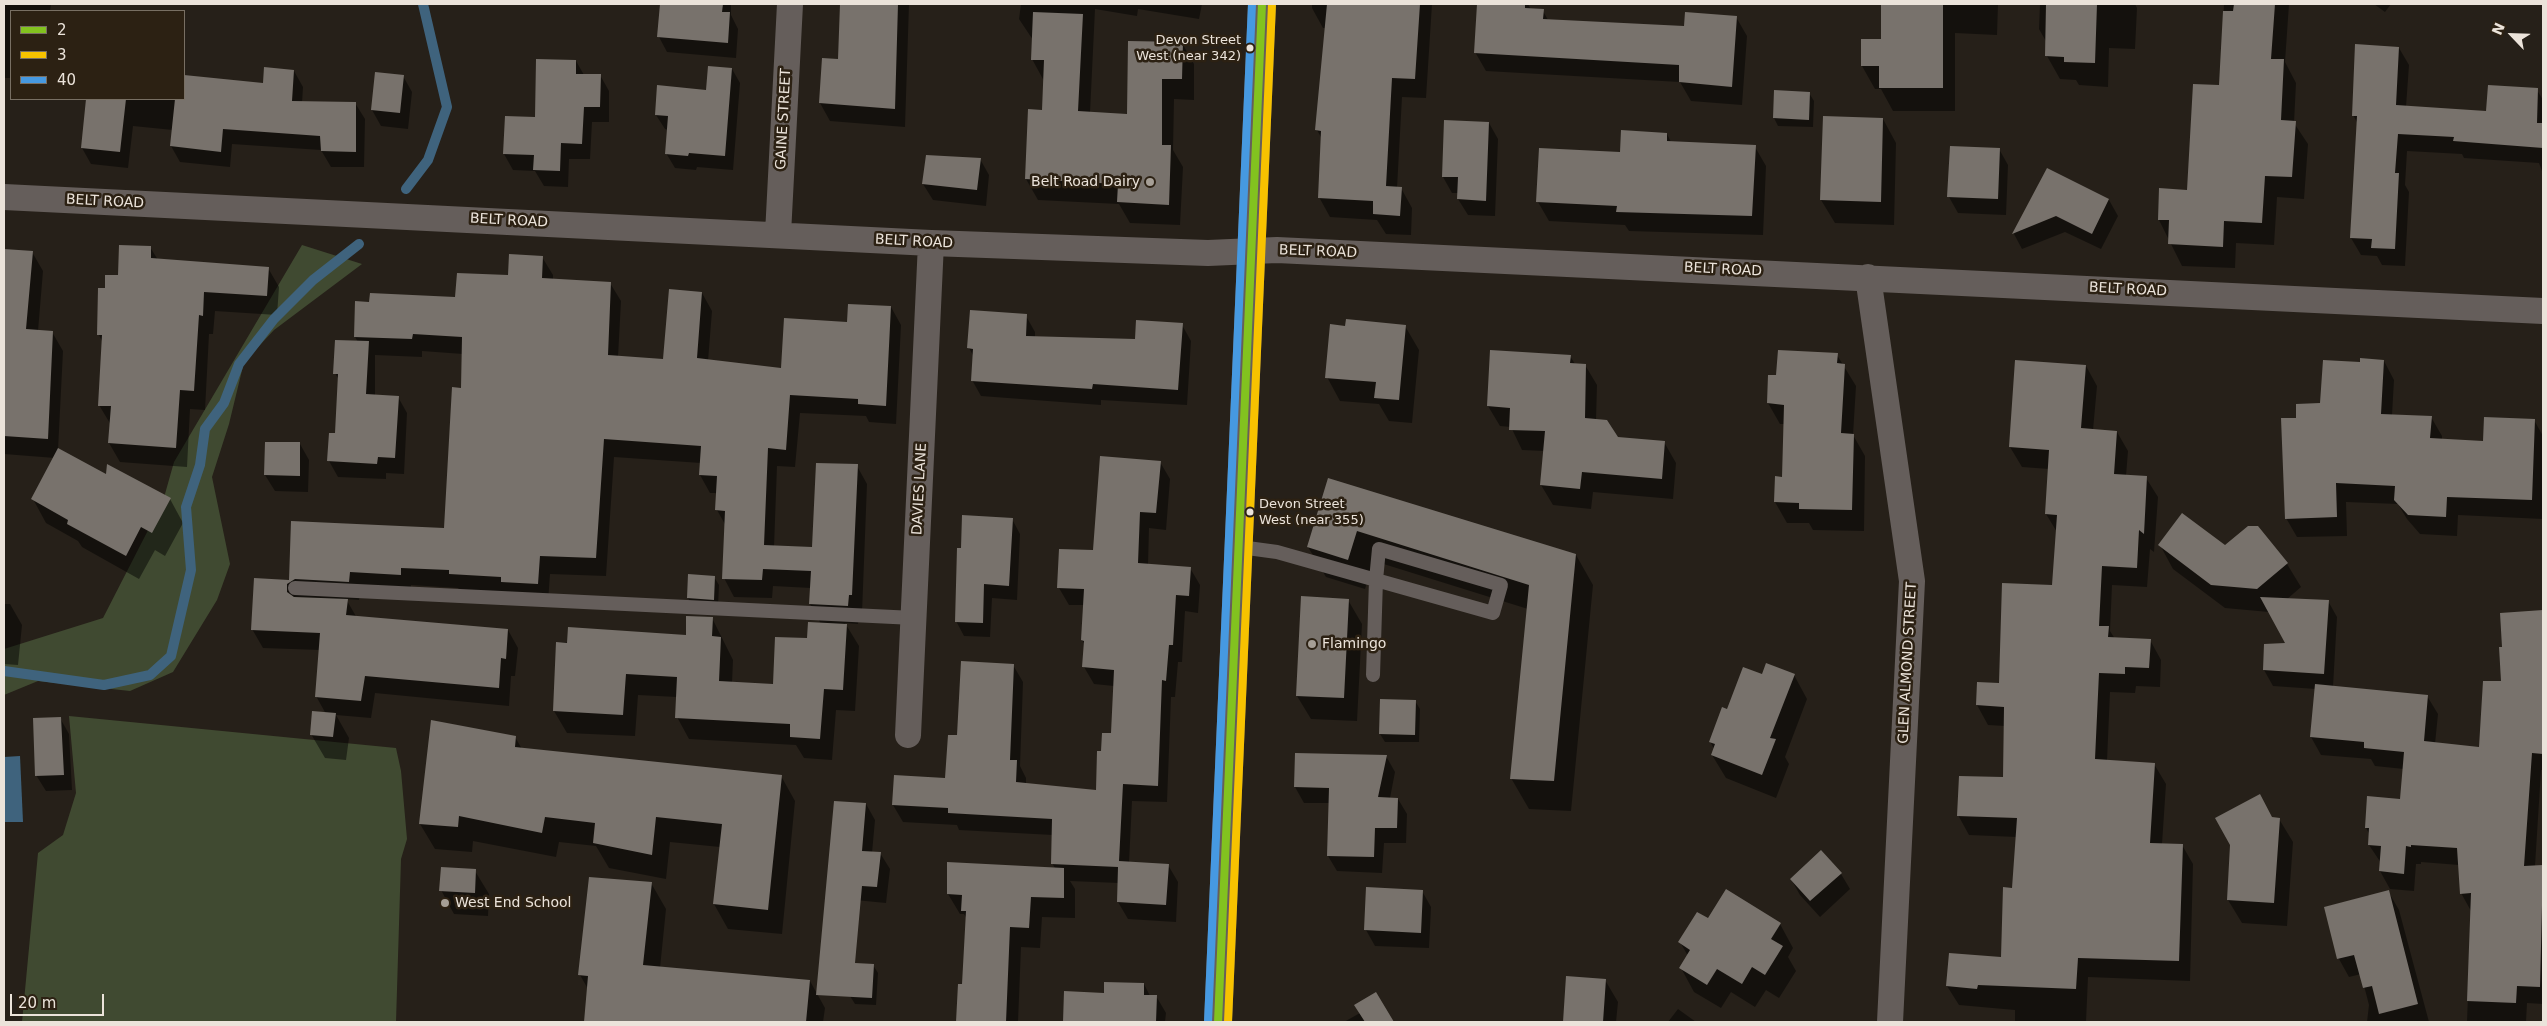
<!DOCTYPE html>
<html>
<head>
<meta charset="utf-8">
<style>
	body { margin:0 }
	#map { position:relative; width:2547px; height:1026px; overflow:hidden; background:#262019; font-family:"DejaVu Sans",sans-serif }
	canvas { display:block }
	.frame { position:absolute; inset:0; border:5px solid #ebe3da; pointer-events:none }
	.legend { position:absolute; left:10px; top:10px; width:175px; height:90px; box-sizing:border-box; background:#2c2113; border:1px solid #786f63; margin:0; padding:6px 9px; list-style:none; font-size:15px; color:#ebe3da }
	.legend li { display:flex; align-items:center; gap:10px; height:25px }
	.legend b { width:25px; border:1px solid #786f63 }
	.north { position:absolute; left:2487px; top:10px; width:50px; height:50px; -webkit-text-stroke:4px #2c2113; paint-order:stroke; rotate:294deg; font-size:14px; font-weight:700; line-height:20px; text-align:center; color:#ebe3da }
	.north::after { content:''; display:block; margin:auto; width:18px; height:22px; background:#ebe3da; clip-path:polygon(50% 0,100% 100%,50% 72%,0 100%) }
	.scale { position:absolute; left:10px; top:994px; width:94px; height:22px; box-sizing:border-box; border:2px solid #ebe3da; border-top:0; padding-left:6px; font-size:15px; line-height:18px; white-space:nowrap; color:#ebe3da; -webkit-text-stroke:4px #2c2113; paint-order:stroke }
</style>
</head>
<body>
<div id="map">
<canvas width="2547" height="1026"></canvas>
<div class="frame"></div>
<ul class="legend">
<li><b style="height:6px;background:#82c21f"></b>2</li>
<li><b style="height:6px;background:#f7c200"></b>3</li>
<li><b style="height:6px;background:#4699e1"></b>40</li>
</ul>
<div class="north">N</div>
<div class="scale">20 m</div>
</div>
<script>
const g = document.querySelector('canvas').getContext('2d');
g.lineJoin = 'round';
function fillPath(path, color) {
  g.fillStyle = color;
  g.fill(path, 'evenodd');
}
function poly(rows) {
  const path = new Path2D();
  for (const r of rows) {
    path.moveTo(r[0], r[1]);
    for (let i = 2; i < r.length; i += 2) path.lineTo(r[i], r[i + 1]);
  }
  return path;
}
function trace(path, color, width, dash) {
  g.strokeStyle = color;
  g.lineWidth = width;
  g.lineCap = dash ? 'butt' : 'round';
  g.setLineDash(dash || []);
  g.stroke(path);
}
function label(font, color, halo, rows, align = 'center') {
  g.font = font + ' "DejaVu Sans",sans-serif';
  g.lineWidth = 5;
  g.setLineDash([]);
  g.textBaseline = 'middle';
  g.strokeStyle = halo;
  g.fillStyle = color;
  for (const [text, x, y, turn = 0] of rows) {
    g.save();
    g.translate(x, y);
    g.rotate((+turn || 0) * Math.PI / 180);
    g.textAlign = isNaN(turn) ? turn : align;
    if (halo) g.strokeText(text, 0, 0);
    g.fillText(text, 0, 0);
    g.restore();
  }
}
const green = poly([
	[302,245,362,264,274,330,244,362,229,424,212,477,230,564,217,600,173,672,130,691,38,681,4,695,4,649,103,618,163,501,174,462],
	[69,716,396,748,401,771,407,839,401,859,396,1022,22,1022,38,853,63,835,76,793]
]);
const water = poly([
	[20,756,23,822,4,822,4,757]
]);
const shadow = poly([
	[4,4,51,4,50,11,11,11,11,78,4,78],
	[662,4,731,4,731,15,738,29,736,58,667,52,659,37],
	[841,4,909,4,905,127,830,121,820,103,840,60],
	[1021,4,1202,4,1199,19,1138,9,1137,16,1095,9,1090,113,1128,115,1182,43,1194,64,1194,100,1174,99,1173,150,1183,167,1180,225,1130,223,1119,204,1038,200,1026,179,1030,110,1043,111,1044,81,1032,59,1033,40,1019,19],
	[1312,4,1432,4,1426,98,1402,97,1397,188,1401,188,1412,208,1411,235,1386,234,1377,220,1330,217,1319,197,1322,139,1317,130,1331,28,1323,28,1312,8],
	[1478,4,1528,4,1531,10,1543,11,1548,20,1685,27,1736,17,1747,36,1742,105,1691,101,1680,82,1486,71,1475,52],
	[1882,4,1998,4,1997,35,1955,33,1955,111,1893,111,1881,89,1875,89,1862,66,1882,40],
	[2040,4,2135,4,2137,8,2135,49,2109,48,2108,87,2079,85,2076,80,2060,79,2047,56,2047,43,2039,29],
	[2224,4,2289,4,2285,62,2296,83,2294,123,2308,144,2304,199,2277,197,2274,245,2236,243,2235,268,2182,266,2159,220,2188,191,2220,86],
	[2374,4,2391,4,2385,12],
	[2399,48,2409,65,2406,107,2487,112,2537,90,2543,100,2543,174,2539,163,2464,158,2462,154,2407,151,2405,185,2409,192,2405,266,2382,265,2377,256,2361,255,2351,238,2358,124,2353,115],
	[576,61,584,75,600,75,609,91,609,122,592,122,590,159,569,159,568,187,544,186,535,171,513,170,504,154,537,119],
	[732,69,740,83,733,170,697,167,696,170,675,168,666,153,668,130,665,129,656,115,707,91],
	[294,71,303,87,302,103,355,103,365,119,364,167,331,167,321,150,232,144,230,167,180,162,171,146,173,130,133,126,128,168,91,164,82,148,87,99,184,99,184,76,265,84],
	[403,76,412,92,408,129,381,126,372,110],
	[1809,93,1814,101,1813,127,1778,126,1774,118],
	[1883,119,1896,143,1894,225,1835,223,1821,200],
	[1489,123,1498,139,1495,216,1468,215,1458,199,1459,193,1452,193,1443,177],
	[1667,134,1671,142,1755,147,1766,166,1763,235,1629,231,1625,225,1549,221,1538,202,1621,153],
	[1999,149,2008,165,2006,215,1958,213,1949,197],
	[980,159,989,175,986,206,933,200,923,184],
	[2047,170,2109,200,2118,216,2101,249,2065,232,2022,249,2014,234],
	[150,247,158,260,268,268,279,287,277,315,215,311,213,334,209,334,205,410,190,409,187,467,120,462,109,443,111,425,99,405,103,343,99,335,106,289],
	[4,250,32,252,43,271,38,331,52,332,63,351,58,450,107,476,170,499,183,523,165,556,155,550,139,579,82,547,78,541,46,523,33,499,55,458,4,454],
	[542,257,553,275,553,280,610,283,621,301,618,357,664,361,702,293,712,311,708,361,782,370,849,323,891,307,901,325,896,424,869,422,866,416,800,413,795,467,777,466,774,547,813,549,857,466,867,484,862,613,859,613,858,624,845,623,859,646,855,711,836,710,832,760,804,758,796,745,689,739,677,717,677,697,638,695,635,736,567,733,554,711,557,643,687,636,712,618,733,660,732,683,774,685,821,624,810,604,811,588,773,586,772,598,734,597,724,578,726,526,717,510,717,493,710,493,700,475,701,463,614,457,606,576,550,574,548,602,461,592,458,588,411,585,410,593,360,589,359,600,346,599,357,618,508,630,518,648,515,676,511,676,509,706,375,693,371,718,336,715,349,738,346,760,325,758,311,734,326,714,316,696,320,650,263,648,252,629,255,580,290,581,293,523,446,530,462,389,463,354,422,351,422,357,375,355,375,396,398,397,407,413,404,474,386,473,386,479,338,477,329,461,336,435,339,380,335,373,358,342,355,337,509,277],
	[1026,316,1035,332,1035,337,1136,341,1182,325,1191,341,1187,405,1101,400,1101,405,981,396,972,380,974,357,969,348],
	[1405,326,1419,350,1412,423,1389,421,1379,404,1340,401,1327,377,1346,327],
	[1491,352,1570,356,1575,364,1585,365,1597,385,1596,420,1618,438,1664,442,1676,463,1673,499,1593,492,1591,509,1553,505,1541,485,1544,451,1522,450,1511,427,1500,426,1488,406],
	[1837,355,1856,386,1853,435,1865,456,1864,531,1813,530,1809,523,1787,523,1775,502,1783,478,1785,424,1780,424,1768,403,1778,376],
	[2384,361,2394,380,2392,415,2431,417,2442,436,2442,440,2485,442,2534,420,2543,436,2543,519,2458,515,2457,536,2420,534,2407,519,2398,504,2346,502,2347,536,2297,537,2286,518,2297,420,2322,405,2361,363],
	[2086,366,2097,386,2093,430,2117,432,2128,451,2126,476,2146,478,2158,497,2154,552,2150,549,2147,587,2112,585,2110,631,2115,639,2150,640,2161,660,2160,687,2136,686,2135,693,2110,692,2107,761,2154,764,2166,784,2162,844,2182,845,2193,864,2190,981,2088,977,2086,1022,2015,1022,2015,1010,1959,1005,1947,986,2002,959,2013,889,2017,837,1969,835,1958,815,2004,779,2005,726,1988,725,1977,705,2001,684,2053,586,2057,532,2046,514,2049,469,2022,467,2010,447],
	[300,444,309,460,308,492,275,491,265,475],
	[1160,462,1170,479,1166,530,1149,528,1148,565,1190,568,1200,585,1198,613,1185,611,1182,662,1178,662,1175,697,1171,697,1167,802,1132,801,1129,863,1168,865,1178,882,1176,922,1128,919,1118,902,1119,883,1070,881,1075,889,1075,918,1042,917,1040,948,1021,947,1018,1022,957,1022,959,985,963,985,967,919,964,914,960,914,948,894,1055,868,1052,863,1053,835,959,830,957,825,903,822,893,805,895,777,946,780,959,737,1013,665,1023,682,1020,766,1026,778,1026,784,1097,791,1103,753,1112,735,1114,686,1094,684,1084,667,1085,645,1082,640,1084,605,1069,605,1059,588,1094,551],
	[1329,480,1576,555,1593,585,1571,811,1529,809,1511,778,1528,609,1374,561,1365,589,1326,577,1308,547],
	[1012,519,1020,534,1017,600,992,598,990,637,964,636,956,621,962,549],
	[2257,528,2287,564,2301,587,2286,600,2328,601,2337,617,2333,687,2427,696,2438,714,2435,744,2480,748,2502,682,2502,614,2543,611,2543,770,2541,770,2535,866,2543,866,2543,1004,2527,1003,2526,1022,2467,1022,2471,911,2461,893,2459,865,2421,862,2421,864,2416,864,2414,891,2390,889,2380,871,2381,863,2369,845,2370,835,2366,828,2401,800,2404,769,2375,766,2371,759,2321,755,2311,737,2316,689,2273,686,2264,670,2265,645,2287,644,2269,612,2225,608,2173,569,2160,545,2225,547],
	[714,577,719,585,718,607,693,606,688,598],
	[1348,600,1362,624,1357,721,1311,719,1297,696],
	[4,604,10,604,22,625,18,665,4,664],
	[1794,675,1807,699,1785,757,1789,764,1776,798,1726,778,1712,755,1714,749,1710,741,1728,710,1762,676],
	[1415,701,1420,709,1419,742,1385,742,1380,734],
	[60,718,69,734,72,790,46,791,36,775],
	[515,737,522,749,781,776,795,801,782,934,728,929,714,904,720,847,670,842,666,879,609,868,596,846,559,842,556,857,473,841,472,852,435,849,420,824],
	[1386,756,1395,772,1390,798,1398,799,1407,814,1406,843,1384,843,1382,873,1337,871,1328,856,1330,803,1304,803,1295,787],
	[866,804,875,820,872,853,880,853,890,869,886,903,855,900],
	[2272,818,2279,819,2293,842,2287,926,2242,923,2228,900],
	[475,871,489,894,488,916,454,914,441,890],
	[1841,874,1850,889,1820,917,1800,895,1791,879],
	[651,883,666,909,660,968,810,981,825,1008,823,1022,586,1022,588,989,580,975],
	[1422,891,1431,907,1429,948,1375,946,1366,930],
	[2388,891,2399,910,2429,1022,2367,1022,2369,1005,2361,974,2349,977,2339,959,2325,907],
	[1708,920,1780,924,1793,948,1788,957,1796,971,1779,998,1766,990,1755,1007,1731,992,1721,1008,1694,992,1681,968,1688,956,1680,942],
	[873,965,878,973,876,1005,855,1004,850,996],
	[1567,977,1605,980,1618,1002,1616,1022,1564,1022],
	[1144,984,1150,996,1156,996,1166,1013,1165,1022,1064,1022,1066,992,1105,994],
	[1376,994,1392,1022,1344,1022,1360,1013],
	[1678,1009,1696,1022,1668,1022]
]);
const stream = poly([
	[406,189,428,160,447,107,423,4],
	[4,671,104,685,150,675,171,656,191,570,186,507,200,465,205,429,224,403,239,364,274,319,313,280,359,244]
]);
const building = poly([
	[660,4,723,4,722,12,730,12,728,43,657,37],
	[840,4,898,4,895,109,819,103,822,58,838,59],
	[1327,4,1420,4,1415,79,1392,78,1386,186,1402,187,1400,216,1373,214,1373,201,1318,198,1321,131,1315,130],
	[1477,4,1525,4,1525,8,1544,9,1543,19,1684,26,1685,12,1737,16,1732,87,1679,82,1679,65,1474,53],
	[1881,4,1943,4,1943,88,1879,88,1879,66,1861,66,1861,39,1881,39],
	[2046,4,2097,4,2095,63,2064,62,2064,57,2045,56],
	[2234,4,2275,4,2271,59,2284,59,2281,120,2296,121,2292,177,2265,176,2262,223,2224,221,2223,247,2168,244,2169,220,2158,220,2159,188,2187,190,2193,84,2219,85,2223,11,2233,11],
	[1033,12,1083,14,1078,111,1127,114,1128,41,1183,42,1182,79,1162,79,1162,145,1171,145,1169,205,1117,202,1118,184,1025,179,1028,109,1042,110,1044,60,1031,60],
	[2355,44,2399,47,2396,105,2486,111,2488,85,2538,88,2537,123,2543,123,2543,148,2453,141,2454,137,2398,134,2395,173,2399,173,2395,249,2371,248,2372,239,2350,238,2357,116,2352,116],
	[536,59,576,60,576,74,601,74,600,107,584,107,582,144,561,143,560,171,533,170,534,155,503,154,505,116,535,117],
	[708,66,732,68,725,156,689,153,688,156,665,154,668,116,655,115,657,85,706,90],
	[264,67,294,70,292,101,356,102,356,152,321,151,320,136,223,129,221,152,170,146,175,99,184,99,184,75,263,83],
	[375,72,404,75,400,113,371,110],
	[1774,90,1810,92,1809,120,1773,118],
	[86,99,126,99,120,152,81,148],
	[1823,116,1883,118,1881,202,1820,200],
	[1444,120,1489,122,1486,201,1457,199,1458,177,1442,177],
	[1621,130,1667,133,1667,141,1756,145,1752,216,1616,212,1617,206,1536,202,1539,148,1620,152],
	[1950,146,2000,148,1998,199,1947,197],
	[926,155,981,158,977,190,922,184],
	[2047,168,2109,199,2092,234,2056,216,2012,234],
	[119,245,151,246,151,258,269,267,267,296,204,292,203,316,199,315,194,391,180,390,176,448,108,443,111,406,98,406,102,335,97,335,98,288,105,288,105,275,118,275],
	[4,249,33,251,26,329,53,331,48,439,4,436],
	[509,254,543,256,542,278,611,282,608,355,663,359,669,289,702,292,697,358,781,368,784,318,847,322,848,304,891,306,886,406,858,404,858,399,790,395,786,450,768,448,764,545,812,547,816,463,858,464,852,595,849,595,848,606,809,604,811,571,763,569,762,580,722,579,725,511,715,510,717,476,699,475,701,446,604,439,596,558,540,556,538,584,501,582,501,577,449,574,449,570,401,568,401,575,350,572,349,582,295,579,287,584,287,592,294,597,348,599,346,615,508,629,506,659,501,658,499,688,365,676,361,701,315,697,320,633,251,630,254,578,289,580,291,521,444,528,452,387,461,388,462,337,413,334,412,339,354,337,355,301,369,302,370,293,455,297,457,273,508,275],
	[970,310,1027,314,1026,336,1135,339,1136,320,1183,323,1178,390,1093,384,1092,389,971,381,973,349,967,348],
	[1346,319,1406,325,1399,400,1374,398,1376,382,1325,378,1330,324,1345,326],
	[335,340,369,341,366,394,399,396,395,458,378,457,377,464,327,461,329,433,335,433,338,374,333,374],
	[1490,350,1571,355,1570,363,1586,364,1585,418,1607,420,1618,437,1665,441,1662,479,1582,472,1580,489,1540,485,1545,431,1509,430,1510,408,1487,406],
	[1778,350,1838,353,1837,363,1845,364,1841,433,1854,434,1852,510,1799,509,1799,503,1774,502,1775,476,1782,477,1784,405,1767,403,1768,375,1776,375],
	[2360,358,2384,360,2381,414,2432,416,2430,438,2483,441,2484,417,2535,419,2532,500,2447,497,2446,517,2408,515,2394,500,2395,486,2336,483,2337,517,2285,519,2281,418,2296,418,2296,404,2320,403,2323,360,2360,362],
	[2015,360,2086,365,2081,428,2117,431,2114,474,2147,476,2144,534,2139,530,2137,568,2102,566,2099,626,2109,626,2108,637,2151,639,2149,668,2125,667,2125,674,2099,673,2095,759,2155,763,2150,843,2183,844,2179,961,2078,958,2076,989,1978,985,1977,989,1946,986,1949,953,2001,957,2003,887,2012,888,2017,818,1957,816,1959,776,2003,777,2004,707,1976,705,1977,682,1999,683,2002,583,2052,585,2057,515,2045,514,2049,450,2009,447],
	[265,442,300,442,300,476,264,475],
	[58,448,106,474,107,464,171,498,152,533,141,527,126,556,67,524,68,520,31,499],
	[1100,456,1161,461,1156,513,1140,512,1138,563,1191,567,1189,596,1176,595,1173,645,1169,645,1166,681,1162,680,1158,786,1123,784,1119,861,1169,864,1166,905,1117,902,1118,867,1051,864,1052,819,948,813,948,808,892,805,894,775,945,778,948,735,957,735,961,661,1014,664,1010,760,1017,760,1016,782,1096,790,1097,751,1101,751,1102,733,1111,733,1114,670,1082,667,1084,641,1081,640,1084,589,1057,588,1059,549,1093,550],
	[1328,478,1576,554,1554,781,1510,779,1529,585,1357,531,1348,560,1307,547],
	[2182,513,2225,545,2248,526,2258,526,2288,563,2257,589,2211,585,2158,545],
	[962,515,1013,518,1009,586,984,584,983,623,955,622,957,548,961,548],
	[688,574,715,576,714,600,687,598],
	[1301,596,1349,599,1344,698,1296,696],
	[2260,597,2329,600,2324,674,2263,670,2264,644,2285,643],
	[2543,610,2543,754,2532,753,2524,866,2543,865,2540,987,2517,986,2516,1003,2467,1001,2471,893,2460,894,2457,848,2411,845,2411,847,2406,846,2404,874,2379,871,2381,846,2368,845,2369,828,2365,828,2367,796,2400,799,2404,752,2364,748,2364,742,2310,737,2315,684,2428,695,2424,741,2479,747,2483,681,2501,681,2499,647,2502,647,2500,613],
	[686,616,713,617,712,636,721,637,719,681,773,684,775,637,807,638,808,622,847,624,843,690,824,689,820,739,790,737,790,724,675,718,677,677,626,674,623,715,553,711,556,642,567,643,568,627,686,635],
	[1766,663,1795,674,1770,738,1776,739,1762,775,1711,755,1715,744,1709,742,1722,707,1727,709,1743,667,1762,674],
	[1380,699,1416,700,1415,735,1379,734],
	[312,711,336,713,333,737,310,735],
	[61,717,64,775,35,776,33,718],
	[431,720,516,736,515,747,782,775,768,910,713,904,722,824,656,817,652,855,593,843,595,823,545,817,542,833,459,816,458,827,419,824],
	[1295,753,1387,755,1378,797,1398,798,1397,828,1375,828,1374,857,1327,856,1329,788,1294,787],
	[2260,794,2272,817,2280,818,2274,903,2227,900,2230,845,2215,818],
	[834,801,866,803,862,851,881,852,877,887,862,886,855,963,874,964,872,998,816,995],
	[1821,850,1842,873,1810,901,1790,879],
	[947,862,1064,868,1064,898,1031,897,1029,928,1010,927,1006,1022,956,1022,958,984,962,984,966,911,961,911,962,895,947,894],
	[441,867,476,869,475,893,439,891],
	[589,877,652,882,643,965,810,980,806,1022,584,1022,588,976,578,975],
	[1366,887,1423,890,1421,933,1364,930],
	[1726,889,1781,923,1771,939,1783,946,1765,975,1752,967,1742,984,1717,969,1707,985,1679,968,1690,950,1678,942,1697,912,1708,918],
	[2389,890,2418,1004,2379,1014,2372,986,2363,988,2354,955,2337,959,2324,907],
	[1566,976,1606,979,1603,1022,1563,1022],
	[1104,982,1144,983,1144,995,1157,995,1156,1022,1063,1022,1064,991,1104,993],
	[1376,992,1394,1022,1365,1022,1354,1005]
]);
const lane = poly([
	[1240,547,1277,552,1376,580,1493,613,1501,585,1379,549,1376,580,1373,675],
	[295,588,914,618]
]);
const street = poly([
	[4,197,931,243,1208,253,1277,250,2543,311],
	[778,234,790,4],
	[1868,277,1912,581,1890,1022],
	[908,735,931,243]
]);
const primary = poly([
	[1218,1022,1262,4]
]);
const bus1 = poly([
	[1218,1022,1262,4]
]);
const bus2 = poly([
	[1228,1022,1272,4]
]);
const bus3 = poly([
	[1208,1022,1252,4]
]);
const markers = [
	[1250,48,4.5,"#ebe3da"],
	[1150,182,5,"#a69f96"],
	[1250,512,4.5,"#ebe3da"],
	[1312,644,5,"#a69f96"],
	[445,903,5,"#a69f96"]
];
const busNames = [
	["Devon Street",1241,41],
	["West (near 342)",1241,57],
	["Devon Street",1259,505,"left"],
	["West (near 355)",1259,521,"left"]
];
const streetNames = [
	["GAINE STREET",784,119,-87],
	["BELT ROAD",105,202,3],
	["BELT ROAD",509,221,3],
	["BELT ROAD",914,242,3],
	["BELT ROAD",1318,252,2],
	["BELT ROAD",1723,270,3],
	["BELT ROAD",2128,290,3],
	["DAVIES LANE",920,489,-87],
	["GLEN ALMOND STREET",1908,663,-87]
];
const poiNames = [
	["Belt Road Dairy",1140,182,"right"],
	["Flamingo",1322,644],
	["West End School",455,903]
];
fillPath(green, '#404a31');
fillPath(water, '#3f637d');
fillPath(shadow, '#0007');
trace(stream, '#3f637d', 10);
fillPath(building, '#78726c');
trace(lane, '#655e5b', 14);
trace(street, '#655e5b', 26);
trace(primary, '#675e5a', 28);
trace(bus1, '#82c21f', 8);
trace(bus2, '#f7c200', 8);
trace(bus3, '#4699e1', 8);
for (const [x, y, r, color] of markers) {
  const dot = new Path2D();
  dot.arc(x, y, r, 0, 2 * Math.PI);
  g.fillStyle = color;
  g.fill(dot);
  trace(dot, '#2c2113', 2);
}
label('13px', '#ebe3da', '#2c2113', busNames, 'right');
label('14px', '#ebe3da', '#2c2113', streetNames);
label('14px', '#ebe3da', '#2c2113', poiNames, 'left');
</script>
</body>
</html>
